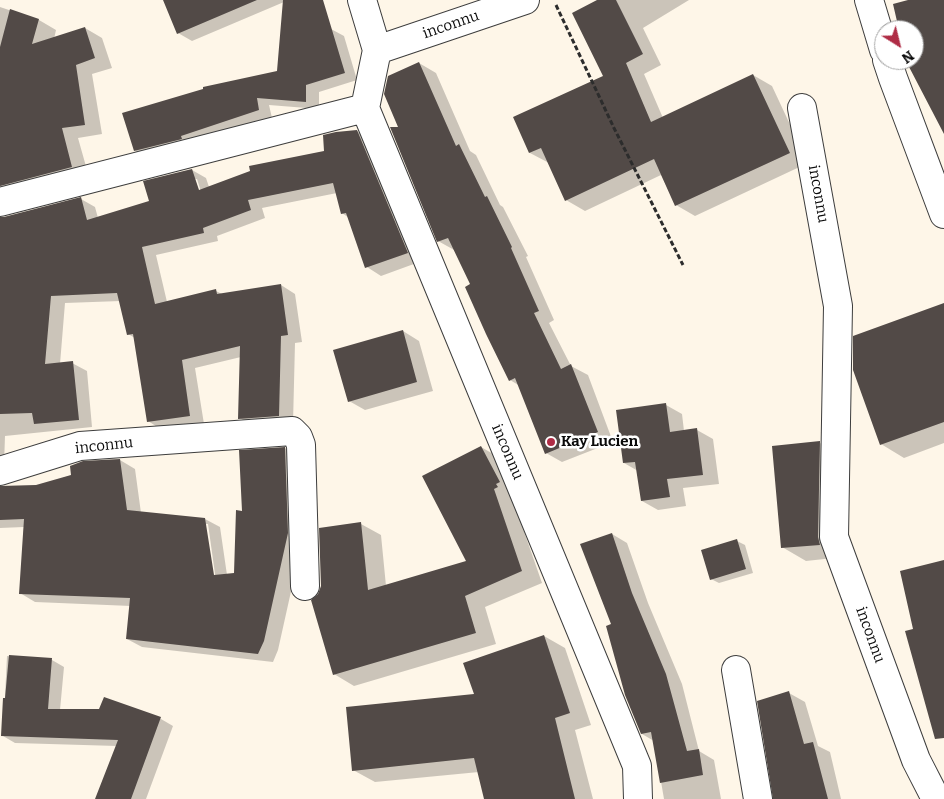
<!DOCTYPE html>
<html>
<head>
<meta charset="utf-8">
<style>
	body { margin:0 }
	#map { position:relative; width:944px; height:799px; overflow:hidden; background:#fef6e8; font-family:Bitter,serif }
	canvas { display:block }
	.north { position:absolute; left:874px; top:20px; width:50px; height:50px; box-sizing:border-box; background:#fff; border:1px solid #9d9d9d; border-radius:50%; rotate:144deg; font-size:14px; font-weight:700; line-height:20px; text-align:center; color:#0a0a0a }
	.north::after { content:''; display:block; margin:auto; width:18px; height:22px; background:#af2c45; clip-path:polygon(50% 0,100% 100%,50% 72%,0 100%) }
</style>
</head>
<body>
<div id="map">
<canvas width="944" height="799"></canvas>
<div class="north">N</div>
</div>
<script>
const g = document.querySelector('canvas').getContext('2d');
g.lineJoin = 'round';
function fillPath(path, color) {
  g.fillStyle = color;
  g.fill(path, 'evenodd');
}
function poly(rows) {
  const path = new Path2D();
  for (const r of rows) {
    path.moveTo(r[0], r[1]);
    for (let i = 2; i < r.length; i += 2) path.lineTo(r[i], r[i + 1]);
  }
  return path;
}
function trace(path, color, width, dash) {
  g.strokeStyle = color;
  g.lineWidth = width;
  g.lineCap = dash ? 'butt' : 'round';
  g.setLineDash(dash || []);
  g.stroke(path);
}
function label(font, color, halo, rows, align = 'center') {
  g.font = font + ' Bitter,serif';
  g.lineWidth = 5;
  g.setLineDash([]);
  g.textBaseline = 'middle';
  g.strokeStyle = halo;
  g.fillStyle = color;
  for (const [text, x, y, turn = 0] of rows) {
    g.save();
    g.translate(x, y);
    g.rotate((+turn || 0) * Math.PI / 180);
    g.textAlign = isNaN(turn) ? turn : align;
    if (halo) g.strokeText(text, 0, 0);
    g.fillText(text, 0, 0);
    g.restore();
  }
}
const shadow = poly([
	[165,0,321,0,331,29,344,36,357,80,319,92,319,109,269,105,272,118,148,158,135,151,279,72,284,2,192,41,178,33],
	[600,0,689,0,643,28,661,65,644,74,663,118,753,75,772,86,808,163,695,216,676,205,661,175,585,211,566,200,549,163,530,153,515,118,605,77],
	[0,7,39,20,56,30,54,39,85,28,102,38,112,68,92,74,102,134,78,138,89,177,0,199],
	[419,63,436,73,470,151,476,155,500,205,503,207,528,256,526,257,554,320,549,323,571,366,588,375,613,442,562,462,546,453,520,386,510,380,472,285,456,251,438,241,400,128],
	[357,131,371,140,422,261,381,276,367,267,349,218,342,213,337,193,262,208,265,218,217,236,218,241,156,255,167,302,216,291,222,294,281,285,295,294,302,342,295,343,293,424,254,427,240,418,241,357,195,368,204,424,162,430,148,421,135,338,128,334,121,301,65,303,60,364,72,363,87,371,92,427,5,436,4,466,0,466,0,218,81,199,95,207,98,218,151,202,192,170,206,178,209,187,326,152],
	[194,179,197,179,202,195,199,196],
	[944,304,944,443,904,458,881,444],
	[403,331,419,341,433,391,365,410,349,401],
	[666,405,682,414,684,431,697,430,713,439,719,484,683,488,686,506,658,510,642,501,638,471,624,463],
	[820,443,843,456,843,557,806,561,782,547],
	[481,447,502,459,513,500,542,583,485,607,496,644,354,686,334,674,320,595,361,524,381,535,386,586,468,562],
	[285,448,300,457,302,542,278,650,273,662,142,647,127,639,131,606,35,602,20,593,24,527,0,528,0,488,37,486,120,460,135,469,141,513,205,519,220,527,227,575,235,575,243,512],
	[205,524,208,524,216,581,214,581],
	[612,534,627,543,648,603,682,684,699,751,714,760,721,799,664,799,654,741,642,734,612,624],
	[737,541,745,545,753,573,719,583,711,579],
	[544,636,565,648,591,725,575,730,593,799,485,799,479,772,375,782,353,770,475,695],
	[7,656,52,660,64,667,60,710,100,710,105,699,161,719,173,726,146,799,99,799,117,746,15,743,3,736],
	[789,693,805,702,818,746,830,752,841,799,774,799]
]);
const building = poly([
	[163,0,257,0,177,34],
	[283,0,323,0,345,73,306,85,306,102,257,98,259,110,181,136,182,139,134,151,122,113,203,89,203,87,277,71],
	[597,0,616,0,643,54,626,63,651,122,753,74,790,153,675,206,654,159,565,201,541,148,529,153,513,117,603,76,572,13],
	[908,0,944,0,944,134,907,63,906,60,914,60,914,30,899,30,893,4],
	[10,9,39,19,32,44,85,27,95,58,76,65,85,125,62,128,72,167,0,186,0,47],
	[419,62,456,146,459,144,485,197,487,196,512,247,511,248,539,311,534,313,561,369,571,364,598,432,545,454,515,378,509,381,486,334,465,287,470,284,448,238,437,242,390,127,398,127,384,94,388,76],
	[357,130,408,253,365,268,346,213,341,214,333,183,248,200,251,210,203,228,204,233,142,247,155,304,216,289,217,294,281,284,288,335,281,336,279,416,238,419,240,346,182,360,190,416,147,422,133,334,127,335,117,293,51,296,45,364,73,361,79,420,34,424,32,413,0,414,0,217,4,217,81,197,87,220,149,201,143,181,192,169,199,190,250,171,249,166,324,151,323,135,336,132],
	[944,303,944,422,880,445,853,370,853,336],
	[403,330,417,382,348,402,333,350],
	[666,403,670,432,697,428,703,475,667,479,670,497,641,501,635,462,623,463,616,410],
	[820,441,818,537,820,545,781,548,772,446],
	[481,446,500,482,496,484,498,487,494,489,522,571,465,596,476,633,333,675,311,600,318,594,321,586,319,528,361,522,368,590,466,561,422,476],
	[285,447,288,533,264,641,258,654,126,639,130,598,19,594,24,519,0,520,0,486,36,485,71,475,70,466,83,461,120,459,127,510,205,518,214,575,234,573,236,510,242,511,239,450],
	[612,533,632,593,666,674,687,751,699,749,703,775,660,783,651,732,641,734,625,695,606,626,611,624,580,544],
	[737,539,746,569,710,580,701,550],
	[944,560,944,738,935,739,905,631,913,629,900,571],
	[544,635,570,713,555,718,575,799,484,799,474,758,352,771,346,707,474,694,463,663],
	[9,655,52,658,48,709,99,709,104,697,161,717,131,799,95,799,118,740,1,736,3,698,5,698],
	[789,691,804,744,813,742,828,799,773,799,757,701]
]);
const path = poly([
	[556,5,614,128,683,265]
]);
const minor = poly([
	[362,0,377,50,365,108,637,766,638,799],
	[869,0,884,50],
	[377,50,525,0],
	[887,60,893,78,944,214],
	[802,108,838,306,834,537,916,760,936,799],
	[0,202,365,108],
	[0,471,80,446,292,431,298,437,301,445,305,586],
	[736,670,758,799]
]);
const markers = [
	[551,442,5,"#af2c45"]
];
const streetNames = [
	["inconnu",451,25,-19],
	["inconnu",818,194,80],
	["inconnu",104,446,-6],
	["inconnu",507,452,67],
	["inconnu",870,635,70]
];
const poiNames = [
	["Kay Lucien",561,442]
];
fillPath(shadow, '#0003');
fillPath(building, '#524a47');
trace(minor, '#3d3d3d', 30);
trace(path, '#2c2c2c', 3, [5, 2.5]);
trace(minor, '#fff', 28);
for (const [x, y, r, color] of markers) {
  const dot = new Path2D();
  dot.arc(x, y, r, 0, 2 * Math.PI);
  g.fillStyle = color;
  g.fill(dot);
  trace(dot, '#fff', 2);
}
label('15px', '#0a0a0a', '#fff', streetNames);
label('bold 15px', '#0a0a0a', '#fff', poiNames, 'left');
</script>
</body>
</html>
